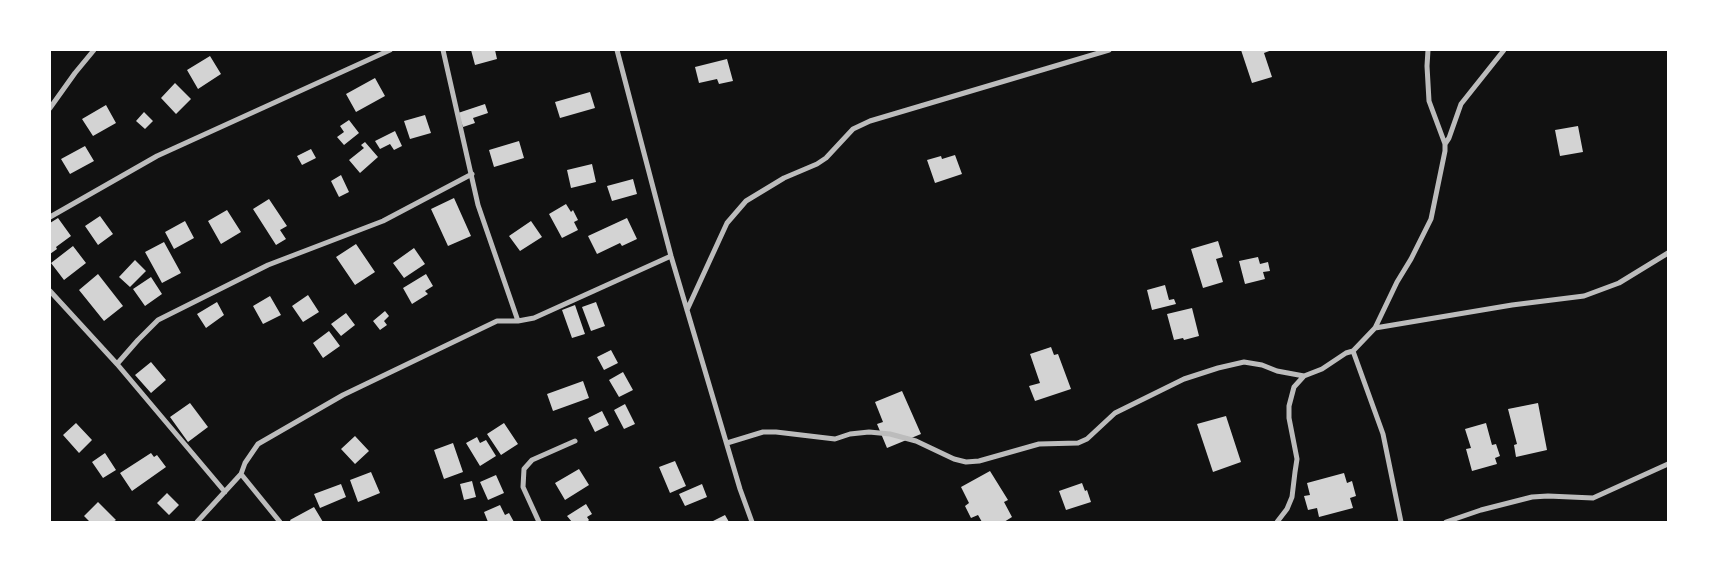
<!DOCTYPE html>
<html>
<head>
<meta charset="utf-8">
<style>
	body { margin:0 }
	#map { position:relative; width:1718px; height:572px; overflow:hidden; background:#111; font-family:"Nunito Sans",sans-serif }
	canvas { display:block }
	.frame { position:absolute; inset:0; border:51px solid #fff; pointer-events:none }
</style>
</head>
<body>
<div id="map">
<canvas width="1718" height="572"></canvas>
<div class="frame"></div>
</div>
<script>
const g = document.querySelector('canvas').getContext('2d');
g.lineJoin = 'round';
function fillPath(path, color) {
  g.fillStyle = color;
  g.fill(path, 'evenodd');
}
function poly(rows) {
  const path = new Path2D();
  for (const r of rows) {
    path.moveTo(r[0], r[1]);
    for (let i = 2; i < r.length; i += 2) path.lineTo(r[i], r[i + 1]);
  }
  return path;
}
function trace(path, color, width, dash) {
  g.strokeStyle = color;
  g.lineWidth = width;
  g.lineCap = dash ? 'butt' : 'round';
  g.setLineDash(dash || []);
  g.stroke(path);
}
const building = poly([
	[471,50,495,50,497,59,475,65],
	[1241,50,1272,50,1264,53,1272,77,1252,83],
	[210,56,221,74,198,89,187,70],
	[727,59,733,81,719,84,717,79,699,83,695,67],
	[375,78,385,96,356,112,346,94],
	[175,83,191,99,176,114,161,98],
	[590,92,595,108,560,118,555,102],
	[485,104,488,113,473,118,475,123,463,127,458,113],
	[106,105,116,123,93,136,82,119],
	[144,112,153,121,145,129,136,121],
	[425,115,431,133,410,139,404,121],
	[349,120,359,133,344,145,337,137,344,132,340,126],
	[1578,126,1583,152,1560,156,1555,130],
	[395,131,402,146,394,150,390,144,380,149,375,141],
	[519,141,524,158,494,167,489,150],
	[365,142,378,157,360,173,349,160,364,148,361,145],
	[85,146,94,161,70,174,61,159],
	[311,149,316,158,302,165,297,156],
	[955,155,962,174,935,183,927,160,941,156,942,159],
	[592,164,596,182,571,188,567,170],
	[341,175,349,192,339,197,331,181],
	[633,179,637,194,612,201,607,186],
	[454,198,471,236,448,246,431,209],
	[269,199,287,226,280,230,286,239,276,245,253,209],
	[566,204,571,212,573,210,578,220,574,222,578,230,562,238,549,214],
	[227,210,241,232,221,244,208,221],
	[100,216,113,234,98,245,85,226],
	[58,218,71,236,56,247,57,249,50,254,50,223],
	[627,218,637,239,622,246,620,243,597,254,588,236],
	[185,221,194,238,174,249,165,232],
	[531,221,542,237,520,251,509,236],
	[1218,241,1223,257,1216,259,1223,282,1203,288,1191,249],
	[164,242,181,273,162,283,145,252],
	[356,244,375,272,355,285,336,257],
	[73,246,86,263,64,280,51,263],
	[414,248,425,264,404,278,393,263],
	[1258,257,1260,264,1268,262,1270,271,1263,272,1265,279,1245,284,1239,261],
	[135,260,146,271,130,287,119,277],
	[98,274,123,306,104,321,79,290],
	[426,274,433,286,425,291,428,294,412,304,403,288],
	[151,277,162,294,145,306,133,289],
	[1165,285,1169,300,1174,299,1176,304,1152,310,1147,290],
	[308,295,319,312,303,322,292,306],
	[270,296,281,315,263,324,253,306],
	[217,302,224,315,206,328,197,314],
	[596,302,605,326,591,331,582,307],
	[575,305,585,334,572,338,562,310],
	[1192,308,1199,336,1184,340,1183,338,1174,340,1167,314],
	[385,311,389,316,384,321,387,325,380,330,373,321],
	[346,313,355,325,341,336,331,324],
	[329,331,340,346,323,358,313,343],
	[1051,347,1054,355,1058,354,1071,389,1035,401,1029,386,1040,383,1030,354],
	[611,350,618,363,604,370,597,357],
	[151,362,166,380,151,393,135,375],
	[623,372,633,390,619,397,609,380],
	[583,381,589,398,553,411,547,394],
	[902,391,921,434,887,448,877,424,883,422,875,402],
	[190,403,208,427,188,442,170,417],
	[1538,403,1547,450,1516,457,1514,445,1517,444,1508,409],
	[625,404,635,424,624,429,614,410],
	[602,411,609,425,595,432,588,418],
	[1226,416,1241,462,1213,472,1197,424],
	[76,423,92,440,79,453,63,435],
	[504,423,518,444,501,455,487,434],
	[1486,423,1492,445,1496,444,1500,456,1495,458,1497,464,1472,471,1466,449,1471,448,1465,429],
	[355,436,369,451,355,464,341,449],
	[477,437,480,443,486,440,496,456,480,466,466,443],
	[453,443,463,472,444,479,434,450],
	[105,453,116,470,103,478,92,462],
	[151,453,154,457,157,455,166,467,132,491,120,473],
	[675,461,686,486,670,493,659,467],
	[579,469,589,485,565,500,555,483],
	[990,471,1008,500,1004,502,1012,517,1004,522,982,522,978,515,971,518,965,506,969,503,961,487],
	[371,472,380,493,358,502,350,480],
	[1344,473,1347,483,1352,481,1356,496,1350,498,1353,508,1319,517,1317,508,1308,510,1304,496,1310,495,1307,483],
	[496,475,504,493,488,500,480,482],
	[472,481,476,497,464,500,460,484],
	[1082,483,1085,491,1087,490,1091,502,1066,510,1059,491],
	[341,484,346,497,320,508,314,494],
	[702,484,707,497,685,506,679,494],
	[167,493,179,505,169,515,157,503],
	[98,502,116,520,113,522,90,522,84,516],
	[586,504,592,514,587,517,589,520,587,522,572,522,567,516],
	[500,505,505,515,509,513,514,522,488,522,484,512],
	[314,507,323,522,291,522,290,520],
	[725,515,729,522,711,522]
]);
const minor = poly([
	[443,50,478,205,518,321],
	[617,50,671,256,740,489,752,522],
	[50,108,75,73,94,50],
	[1445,144,1449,138,1461,104,1504,50],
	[50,217,157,156,390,50],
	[50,291,117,364,225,492],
	[687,310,727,223,746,201,784,178,817,164,826,158,853,129,870,121,1109,50],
	[1375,328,1512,305,1584,296,1619,283,1668,253],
	[1353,351,1383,434,1401,522],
	[117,364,138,340,158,320,268,265,383,221,472,174],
	[727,443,763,432,776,432,835,439,850,434,869,432,890,434,916,441,954,459,966,462,979,461,1039,444,1078,443,1087,439,1115,413,1184,379,1218,368,1244,362,1262,365,1277,371,1304,376],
	[241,474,280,522],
	[197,522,241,474,245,463,258,444,343,395,497,321,518,321,534,318,671,256],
	[539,522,523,487,524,469,532,460,575,441],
	[1277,522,1287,509,1292,497,1295,472,1297,459,1289,418,1289,406,1294,387,1304,376,1322,369,1346,353,1353,351,1375,328,1397,282,1411,259,1431,219,1445,151,1445,144,1429,101,1427,66,1428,50],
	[1446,522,1481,510,1532,497,1548,496,1593,498,1668,464]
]);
fillPath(building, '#d3d3d3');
trace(minor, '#bcbcbc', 5);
</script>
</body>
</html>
